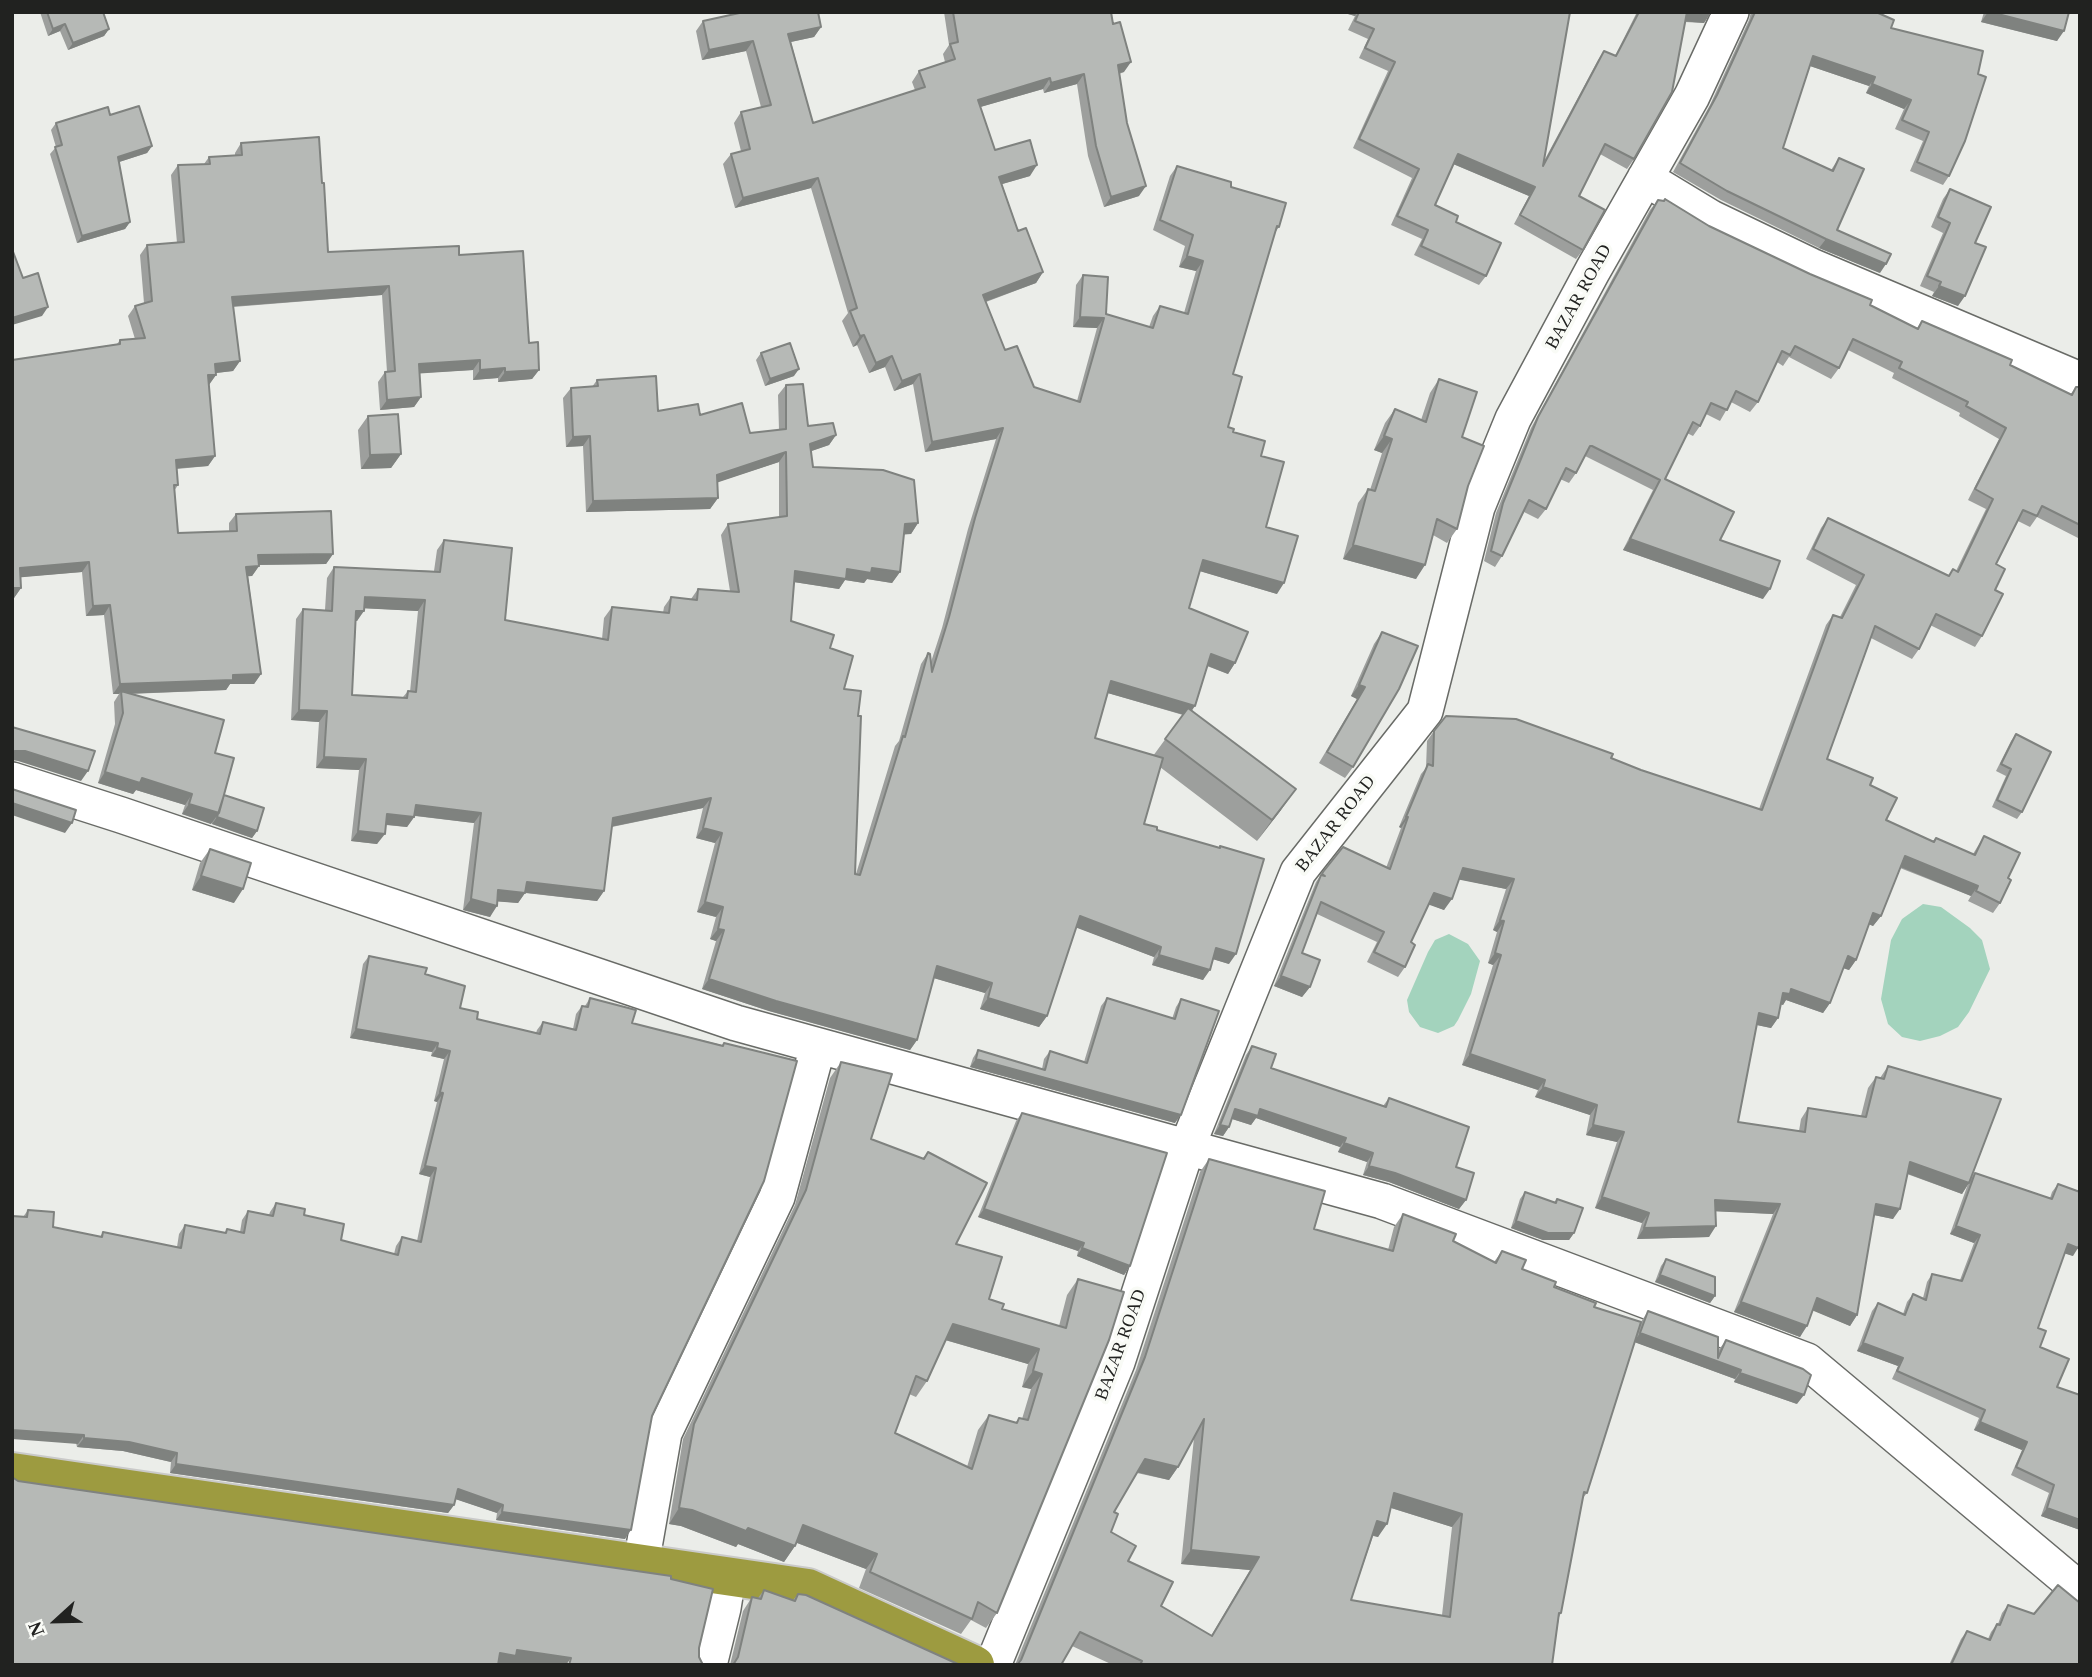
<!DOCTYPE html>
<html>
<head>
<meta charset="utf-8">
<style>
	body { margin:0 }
	#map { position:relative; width:2092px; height:1677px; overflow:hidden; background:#ebede9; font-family:Georgia,serif }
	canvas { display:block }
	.frame { position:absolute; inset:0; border:14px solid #212220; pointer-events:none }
	.north { position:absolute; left:21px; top:1586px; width:70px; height:70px; -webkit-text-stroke:5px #f9fbf6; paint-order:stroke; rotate:248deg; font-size:19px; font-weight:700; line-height:28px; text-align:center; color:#212220 }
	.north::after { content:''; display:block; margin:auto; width:24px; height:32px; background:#212220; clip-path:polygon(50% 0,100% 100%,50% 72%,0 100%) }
</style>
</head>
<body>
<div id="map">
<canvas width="2092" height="1677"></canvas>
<div class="frame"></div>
<div class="north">N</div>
</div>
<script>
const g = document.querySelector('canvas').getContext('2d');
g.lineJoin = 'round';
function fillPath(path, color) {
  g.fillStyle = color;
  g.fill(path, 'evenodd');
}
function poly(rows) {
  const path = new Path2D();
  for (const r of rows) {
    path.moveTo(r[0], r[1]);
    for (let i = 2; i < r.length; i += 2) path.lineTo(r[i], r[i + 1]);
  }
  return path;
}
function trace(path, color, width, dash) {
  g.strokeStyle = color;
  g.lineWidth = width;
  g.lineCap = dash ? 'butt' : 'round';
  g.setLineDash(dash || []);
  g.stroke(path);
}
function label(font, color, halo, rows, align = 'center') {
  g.font = font + ' Georgia,serif';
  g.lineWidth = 7;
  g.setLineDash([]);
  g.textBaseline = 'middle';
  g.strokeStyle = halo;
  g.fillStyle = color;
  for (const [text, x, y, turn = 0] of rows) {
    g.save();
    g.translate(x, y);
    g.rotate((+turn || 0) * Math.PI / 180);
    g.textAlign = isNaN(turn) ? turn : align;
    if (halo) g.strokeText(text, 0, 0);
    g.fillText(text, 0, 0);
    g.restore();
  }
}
const water = poly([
	[1923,904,1941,907,1970,928,1982,940,1990,969,1969,1012,1958,1027,1940,1036,1920,1041,1902,1037,1888,1024,1881,999,1891,940,1902,919],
	[1449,934,1468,944,1480,961,1471,994,1458,1020,1454,1026,1438,1033,1420,1027,1409,1012,1407,1000,1428,952,1435,940]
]);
const minor = poly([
	[1645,178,1711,218,1811,266,2080,380],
	[12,780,121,815,736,1023,1382,1201,1807,1361,2080,1590],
	[641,1564,664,1433,777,1197,818,1046],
	[709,1665,723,1608,728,1577],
	[993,1665,1117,1362,1187,1147,1298,872,1425,711,1477,507,1513,419,1593,270,1692,96,1731,12]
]);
const highway = poly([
	[12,1472,808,1588,975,1665]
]);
const wall = poly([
	[40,12,103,12,109,29,104,36,68,50,60,31,48,36],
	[738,12,818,12,821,27,814,37,791,42,813,123,915,90,912,82,919,71,945,62,943,54,949,45,944,12,1111,12,1124,72,1119,74,1139,196,1104,207,1088,156,1077,84,1044,93,1043,89,980,107,995,150,1030,176,1002,184,1018,231,1043,272,1036,283,986,302,1005,350,1034,387,1077,401,1097,328,1073,327,1076,285,1083,275,1106,314,1149,327,1153,316,1160,306,1184,313,1196,271,1179,267,1185,246,1153,230,1170,176,1177,166,1231,187,1279,227,1274,234,1233,374,1228,427,1261,456,1266,527,1277,594,1200,571,1189,608,1235,663,1228,674,1207,666,1192,710,1281,810,1257,841,1160,767,1144,824,1157,830,1219,848,1220,846,1229,964,1213,959,1203,980,1152,965,1154,957,1076,927,1047,1016,1039,1027,980,1009,985,993,934,978,917,1040,910,1050,769,1011,702,989,716,941,710,939,716,917,697,912,715,843,696,838,703,808,612,827,604,891,597,901,525,893,518,903,497,901,490,917,463,910,474,823,415,816,407,827,386,825,377,844,351,841,359,770,316,768,319,722,291,720,296,619,303,609,325,610,327,578,334,567,434,571,437,550,444,540,505,620,602,639,604,618,612,607,663,613,664,607,671,597,691,599,698,589,730,591,721,535,728,524,779,517,779,462,717,482,718,498,710,509,586,512,583,446,566,447,563,398,571,388,592,387,597,380,658,411,700,415,750,433,779,430,778,395,786,385,808,426,836,435,829,445,811,451,813,467,918,523,911,534,904,534,900,572,892,583,867,579,864,583,845,580,839,589,794,582,791,621,830,648,844,689,858,716,855,874,856,874,895,746,899,741,921,664,928,653,931,662,942,628,968,529,996,439,925,452,913,384,894,391,885,367,869,373,857,345,853,347,842,321,848,313,811,188,735,208,723,164,731,154,741,151,734,123,741,112,761,107,746,51,702,60,696,31,703,21,739,13],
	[364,608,418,611,410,692,408,691,403,697,352,695,356,621,357,621],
	[1108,693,1183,715,1153,756,1095,738],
	[1341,12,1570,12,1544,161,1598,60,1604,51,1615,56,1637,12,1711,12,1704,23,1685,22,1634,159,1627,169,1600,154,1579,196,1583,250,1576,259,1514,224,1529,196,1453,164,1435,205,1456,222,1486,276,1479,285,1414,255,1422,239,1391,225,1412,178,1353,148,1388,71,1359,58,1368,39,1348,30,1355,16],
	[1751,12,1876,12,1891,28,1949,176,1943,185,1910,171,1923,141,1895,129,1904,109,1866,93,1869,86,1810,66,1783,148,1831,170,1839,158,1837,230,1880,273,1819,248,1721,200,1673,172,1710,105,1749,20],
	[1984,12,2069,12,2057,41,1981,22],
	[110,115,152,146,147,153,119,162,130,222,125,229,77,243,50,154,56,147,51,130,56,123],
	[319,137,322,183,324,183,328,252,459,246,459,255,523,251,529,343,538,342,539,370,532,379,498,382,498,378,473,380,473,370,419,373,421,397,414,407,380,410,378,382,385,372,387,372,382,295,233,307,240,361,233,371,215,373,216,375,209,384,215,456,208,466,177,469,178,485,174,491,178,533,229,532,229,523,236,514,331,511,333,554,326,564,259,565,259,566,252,576,248,576,261,674,254,684,230,684,226,690,129,694,224,720,215,753,234,758,224,795,264,808,257,831,252,838,212,824,212,822,211,824,182,814,185,805,136,790,133,794,98,783,115,724,114,702,119,694,113,694,104,615,86,616,82,572,20,577,21,588,14,598,12,598,12,360,117,344,120,340,135,339,128,316,135,306,144,303,140,255,147,245,177,243,171,175,178,165,204,164,209,157,235,155,235,153,241,143],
	[1950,189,1975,243,1958,306,1932,296,1934,292,1920,286,1943,233,1931,227,1943,199],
	[1665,199,1709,226,1917,328,1922,321,2070,395,2076,387,2080,387,2080,539,2037,517,2030,527,2018,521,1996,564,1995,590,1982,636,1975,647,1930,625,1919,649,1912,659,1871,638,1827,759,1870,785,1886,820,1933,841,1936,838,1973,854,1984,836,2008,878,2000,903,1993,913,1968,901,1971,896,1900,868,1881,916,1873,926,1869,924,1856,960,1849,970,1843,968,1830,1003,1823,1013,1786,1000,1783,1005,1781,1004,1778,1018,1771,1028,1757,1025,1738,1122,1799,1131,1801,1119,1808,1108,1861,1116,1868,1088,1876,1077,1880,1078,1888,1066,1970,1180,1975,1173,2050,1198,2052,1192,2058,1184,2073,1256,2065,1253,2038,1328,2040,1347,2057,1387,2080,1530,2041,1516,2049,1493,2011,1475,2022,1450,1974,1430,1979,1418,1892,1379,1898,1366,1857,1351,1872,1311,1878,1303,1903,1314,1907,1302,1913,1294,1923,1298,1927,1282,1932,1274,1960,1280,1974,1243,1950,1234,1968,1184,1962,1194,1907,1174,1893,1219,1874,1215,1857,1315,1850,1326,1813,1310,1800,1337,1734,1312,1773,1214,1716,1211,1709,1237,1637,1239,1642,1223,1595,1208,1617,1142,1586,1135,1590,1115,1535,1097,1538,1090,1462,1065,1493,965,1488,963,1497,932,1493,930,1506,889,1459,879,1444,910,1429,904,1411,942,1405,967,1398,977,1367,962,1377,942,1317,914,1302,953,1310,987,1302,997,1274,986,1316,882,1323,872,1386,868,1401,828,1399,827,1421,774,1426,768,1427,741,1434,731,1611,758,1641,770,1759,809,1826,625,1833,615,1840,617,1856,585,1806,559,1821,528,1828,518,1948,576,1953,569,1956,571,1986,509,1968,500,1999,439,1959,416,1960,413,1892,378,1894,373,1848,350,1839,368,1831,379,1789,357,1783,366,1777,362,1758,402,1750,412,1731,402,1720,421,1706,414,1700,426,1693,436,1687,433,1665,479,1720,540,1763,599,1623,550,1653,490,1585,456,1576,473,1569,483,1560,479,1546,509,1538,519,1524,512,1502,556,1495,567,1484,561,1496,513,1531,428,1650,210,1658,200,1663,201],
	[761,353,794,376,765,386,756,360],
	[1439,379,1462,437,1468,486,1457,529,1447,543,1433,535,1416,579,1343,559,1358,503,1368,489,1370,490,1382,453,1374,450,1385,423,1395,409,1421,420,1430,393],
	[368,416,401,454,391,468,361,469,358,430],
	[1382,632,1353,767,1345,778,1319,763,1357,699,1351,696,1374,644],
	[2016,734,2022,812,2017,819,1992,807,2006,776,1996,771,2011,741],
	[210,849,234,903,192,890,200,863],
	[369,956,425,974,460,1008,477,1019,536,1033,537,1030,543,1022,573,1029,576,1014,582,1006,585,1006,590,998,632,1023,722,1045,724,1043,652,1416,625,1539,496,1520,497,1513,456,1499,454,1505,448,1513,170,1473,171,1462,123,1451,77,1447,23,1217,28,1210,53,1227,100,1237,103,1232,177,1247,179,1234,185,1225,225,1233,227,1229,240,1232,242,1220,248,1211,269,1215,270,1212,276,1203,304,1215,341,1240,394,1254,396,1246,402,1237,417,1241,430,1177,419,1174,437,1102,434,1101,444,1059,431,1056,432,1052,350,1038,363,964],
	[1107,998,1172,1019,1176,1007,1181,999,1175,1123,970,1067,973,1058,978,1050,1042,1069,1044,1059,1050,1051,1084,1062,1101,1006],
	[1252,1046,1271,1068,1383,1106,1389,1098,1456,1167,1466,1200,1459,1209,1389,1182,1363,1175,1367,1162,1338,1152,1340,1147,1256,1118,1251,1125,1232,1119,1229,1127,1223,1136,1214,1134,1246,1055],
	[841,1062,871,1139,922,1159,928,1152,956,1244,989,1299,1002,1309,1059,1326,1067,1295,1078,1279,997,1613,986,1628,971,1620,961,1634,859,1588,866,1569,797,1543,784,1562,738,1544,736,1547,681,1526,669,1524,683,1439,795,1205,830,1078],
	[945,1340,1028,1364,1022,1387,1031,1389,1022,1419,1019,1418,1015,1423,989,1415,978,1430,967,1467,895,1433,909,1394,916,1397,927,1381],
	[1022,1113,1130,1266,1124,1275,1077,1256,1078,1251,978,1217,1016,1121],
	[1209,1159,1314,1229,1388,1250,1394,1227,1403,1214,1494,1262,1502,1251,1522,1269,1554,1287,1594,1307,1641,1322,1648,1311,1718,1351,1726,1340,1797,1404,1734,1382,1735,1379,1635,1342,1587,1493,1582,1499,1561,1613,1559,1617,1552,1665,1113,1665,1072,1646,1061,1665,1015,1665,1136,1370,1200,1172],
	[1194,1438,1181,1564,1250,1570,1211,1636,1161,1606,1128,1561,1111,1532,1114,1512,1137,1473,1169,1480,1178,1467],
	[1391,1508,1452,1527,1442,1615,1351,1600,1373,1536,1378,1537],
	[1525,1192,1554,1202,1557,1199,1574,1233,1569,1240,1543,1240,1511,1228,1520,1199],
	[1666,1259,1715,1296,1710,1303,1655,1282,1661,1266],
	[764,1590,793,1600,798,1594,960,1665,730,1665,743,1611,752,1597,758,1598],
	[2008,1605,2034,1614,2080,1665,1949,1665,1961,1639,1967,1631,1988,1639,1991,1632,1997,1624,1998,1624,2002,1613]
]);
const shadedWall = poly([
	[1341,12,1357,12,1355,16],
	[1687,12,1710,14,1704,23,1680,21],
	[1988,12,1990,12,2064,31,2057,41,1981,22],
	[65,24,60,31,48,36,53,29],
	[821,27,814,37,781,44,788,34],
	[109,29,104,36,68,50,73,43],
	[753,41,746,51,702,60,709,50],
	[1813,56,1875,77,1869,86,1807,65],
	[1131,62,1124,72,1110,75,1118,65],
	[1084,74,1077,84,1044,93,1051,83],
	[1050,78,1043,89,970,110,978,100],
	[1872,84,1911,100,1904,109,1866,93],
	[152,146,147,153,113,164,118,157],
	[1458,154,1535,187,1529,196,1451,163],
	[1037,165,1030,176,992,187,999,177],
	[818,178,811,188,735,208,743,198],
	[1146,186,1139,196,1104,207,1111,197],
	[130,222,125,229,77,243,82,236],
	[1826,239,1886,264,1880,273,1819,248],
	[1187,256,1203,261,1196,271,1179,267],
	[1043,272,1036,283,976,305,983,295],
	[389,286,382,295,225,307,232,297],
	[1939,286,1965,296,1958,306,1932,296],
	[48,307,42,316,12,325,12,318],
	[1080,317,1104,318,1097,328,1073,327],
	[864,335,857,345,853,347,860,336],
	[892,356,885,367,869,373,876,363],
	[480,360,473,370,412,374,419,364],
	[240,361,233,371,208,374,215,364],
	[505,368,498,378,473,380,480,370],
	[799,369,794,376,765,386,770,379],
	[539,370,532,379,498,382,505,372],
	[920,374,913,384,894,391,902,381],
	[208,375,216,375,209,385],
	[421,397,414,407,380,410,387,400],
	[1003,428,996,439,925,452,932,442],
	[836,435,829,445,803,454,810,444],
	[590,436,583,446,566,447,573,437],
	[1384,436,1392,439,1382,453,1374,450],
	[786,452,779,462,710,485,717,475],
	[401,454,391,468,361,469,370,455],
	[215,456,208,466,169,469,176,460],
	[718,498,710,509,586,512,593,501],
	[918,523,911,534,898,535,905,524],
	[1630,539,1770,589,1763,599,1623,550],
	[1353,545,1425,565,1416,579,1343,559],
	[333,554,326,564,251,565,258,555],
	[1203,560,1284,583,1277,594,1196,570],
	[89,562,82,572,13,578,20,568],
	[259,566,252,576,239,577,246,567],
	[872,568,900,572,892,583,867,579,864,583,845,580,839,589,787,581,795,571],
	[12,588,21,588,14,598,12,598],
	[365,597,425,600,418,611,358,608],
	[110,605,104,615,86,616,93,606],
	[356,611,364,611,357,621,349,621],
	[1211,654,1235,663,1228,674,1203,664],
	[261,674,254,684,230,684,226,690,121,694,121,691,119,694,113,694,120,684,233,675],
	[1111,681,1195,706,1188,716,1104,692],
	[1359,685,1365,687,1357,699,1351,696],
	[299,710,327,711,319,722,291,720],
	[15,751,25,751,88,771,81,781,18,761,12,760,12,752],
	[324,757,366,759,359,770,316,768],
	[105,772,142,778,192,794,185,805,136,790,133,794,98,783],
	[1296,789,1281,810,1257,841,1272,820],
	[711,798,703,808,605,828,613,818],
	[12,803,72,823,65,833,12,815],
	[189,804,219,813,211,824,182,814],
	[416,805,481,813,474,823,409,815],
	[387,814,414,817,407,827,380,824],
	[217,817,257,831,252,838,212,824],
	[1406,817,1408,817,1401,828,1399,827],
	[703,828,722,833,715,843,696,838],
	[358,831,385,834,377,844,351,841],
	[1905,856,1978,886,1971,896,1898,866],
	[1463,868,1514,879,1506,889,1456,879],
	[201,876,243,889,234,903,192,890],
	[527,882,604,891,597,901,519,892],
	[498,890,525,893,518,903,491,901],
	[1434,893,1452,899,1444,910,1427,904],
	[471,899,497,906,490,917,463,910],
	[705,902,723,907,716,917,697,912],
	[1873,913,1881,916,1873,926,1866,923],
	[1080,916,1161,947,1154,957,1072,926],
	[1500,920,1504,921,1497,932,1493,930],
	[718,929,724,930,716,941,710,939],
	[1216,948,1236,954,1229,964,1209,958],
	[1495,953,1501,955,1493,965,1488,963],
	[1159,955,1210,970,1203,980,1152,965],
	[1848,956,1856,960,1849,970,1840,967],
	[937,966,992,983,985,993,930,977],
	[1281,976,1310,987,1302,997,1274,986],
	[709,979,917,1040,910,1050,769,1011,702,989],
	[1791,989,1830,1003,1823,1013,1786,1000,1783,1005,1776,1003,1783,993],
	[988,998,1047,1016,1039,1027,980,1009],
	[1759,1013,1778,1018,1771,1028,1752,1024],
	[356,1029,438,1043,432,1052,350,1038],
	[437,1048,450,1051,444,1059,431,1056],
	[1470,1054,1545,1080,1538,1090,1462,1065],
	[976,1059,1181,1115,1175,1123,970,1067],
	[1543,1087,1597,1105,1590,1115,1535,1097],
	[440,1092,443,1093,437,1102,434,1101],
	[1235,1109,1260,1109,1346,1138,1340,1147,1256,1118,1251,1125,1229,1118],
	[1220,1125,1229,1127,1223,1136,1214,1134],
	[1593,1125,1624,1132,1617,1142,1586,1135],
	[1344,1143,1373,1153,1367,1162,1338,1152],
	[1910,1162,1969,1183,1962,1194,1903,1172],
	[425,1166,436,1168,430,1177,419,1174],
	[1369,1166,1395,1173,1466,1200,1459,1209,1389,1182,1363,1175],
	[1602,1197,1649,1213,1642,1223,1595,1208],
	[1715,1200,1780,1204,1773,1214,1708,1211],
	[1876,1204,1900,1209,1893,1219,1869,1214],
	[984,1209,1084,1243,1078,1251,978,1217],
	[1516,1221,1574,1233,1569,1240,1543,1240,1511,1228],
	[1716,1226,1709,1237,1637,1239,1644,1228],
	[1956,1226,1980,1235,1974,1243,1950,1234],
	[2068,1244,2078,1248,2073,1256,2063,1253],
	[1082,1248,1130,1266,1124,1275,1077,1256],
	[1660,1275,1715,1296,1710,1303,1655,1282],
	[1817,1298,1857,1315,1850,1326,1809,1309],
	[1741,1302,1807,1326,1800,1337,1734,1312],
	[953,1324,1039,1349,1028,1364,942,1339],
	[1640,1333,1741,1370,1735,1379,1634,1342],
	[1863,1343,1903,1358,1898,1366,1857,1351],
	[1033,1371,1042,1374,1031,1389,1022,1387],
	[1740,1373,1804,1395,1797,1404,1734,1382],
	[1980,1422,2027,1442,2022,1450,1974,1430],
	[12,1430,84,1435,78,1444,12,1439],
	[84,1438,129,1442,177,1453,171,1462,123,1451,77,1447],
	[1145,1459,1178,1467,1169,1480,1136,1472],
	[176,1464,454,1505,448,1513,170,1473],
	[458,1489,503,1505,497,1513,452,1498],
	[1394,1493,1462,1514,1452,1527,1385,1506],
	[679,1508,692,1510,748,1528,795,1546,784,1562,738,1544,736,1547,681,1526,669,1524],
	[2047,1508,2080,1520,2080,1530,2041,1516],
	[502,1512,631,1530,625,1539,496,1520],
	[1377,1521,1387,1524,1378,1537,1368,1534],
	[803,1525,877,1554,866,1569,792,1541],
	[1191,1550,1259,1557,1250,1570,1181,1564],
	[517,1650,571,1658,566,1665,518,1665,510,1664,510,1665,492,1665,500,1653]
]);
const building = poly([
	[47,12,103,12,109,29,73,43,65,24,53,29,47,12],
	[744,12,818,12,821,27,788,34,813,123,925,87,919,71,955,59,950,44,958,42,953,12,1111,12,1113,24,1120,22,1131,62,1118,65,1127,123,1146,186,1111,197,1096,146,1084,74,1051,83,1050,78,978,100,995,150,1030,140,1037,165,999,177,1018,231,1026,228,1043,272,983,295,1005,350,1017,346,1034,387,1080,402,1104,318,1080,317,1083,275,1108,277,1106,314,1153,328,1160,306,1188,314,1203,261,1187,256,1193,235,1160,220,1177,166,1231,182,1231,187,1286,203,1279,227,1277,226,1233,374,1242,377,1228,427,1234,429,1233,432,1265,441,1261,456,1284,462,1266,527,1298,536,1284,583,1203,560,1189,608,1248,632,1235,663,1211,654,1195,706,1111,681,1095,738,1163,758,1144,824,1157,827,1157,830,1220,848,1220,846,1264,859,1236,954,1216,948,1210,970,1159,955,1161,947,1080,916,1047,1016,988,998,992,983,937,966,917,1040,776,1001,709,979,724,930,718,929,723,907,705,902,722,833,703,828,711,798,613,818,604,891,527,882,525,893,498,890,497,906,471,899,481,813,416,805,414,817,387,814,385,834,358,831,366,759,324,757,327,711,299,710,303,609,332,611,334,567,440,572,444,540,512,548,505,620,608,640,612,607,669,613,671,597,697,600,698,589,739,592,728,524,787,516,786,452,717,475,718,498,593,501,590,436,573,437,571,388,598,386,597,380,656,376,658,411,698,404,700,415,742,403,750,433,786,429,786,385,803,384,808,426,833,423,836,435,810,444,813,467,883,470,914,480,918,523,905,524,900,572,872,568,871,573,847,569,846,579,795,571,791,621,834,635,830,648,853,656,844,689,861,691,858,716,861,716,855,874,860,875,903,736,905,737,928,653,930,654,932,672,949,617,975,518,1003,428,932,442,920,374,902,381,892,356,876,363,864,335,860,336,850,311,857,308,818,178,743,198,731,154,750,149,741,112,771,105,753,41,709,50,703,21,744,12],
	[365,597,425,600,416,692,408,691,407,698,352,695,356,611,364,611,365,597],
	[1359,12,1570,12,1543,166,1604,51,1616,56,1639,12,1711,12,1710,14,1687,12,1672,92,1634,159,1605,144,1579,196,1605,210,1583,250,1520,215,1535,187,1458,154,1435,205,1458,216,1456,222,1501,243,1486,276,1421,246,1428,230,1397,216,1419,169,1359,139,1395,62,1365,48,1374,29,1355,21,1359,12],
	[1755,12,1876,12,1894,20,1891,28,1983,51,1978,74,1986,77,1965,141,1949,176,1917,162,1929,132,1902,120,1911,100,1872,84,1875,77,1813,56,1783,148,1833,171,1839,158,1864,169,1837,230,1891,254,1886,264,1826,239,1727,191,1680,163,1717,95,1755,12],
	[1990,12,2069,12,2064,31,1990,12],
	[139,106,152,146,118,157,130,222,82,236,55,147,62,145,56,123,108,107,110,115,139,106],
	[319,137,322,183,324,183,328,252,459,246,459,255,523,251,529,343,538,342,539,370,505,372,505,368,480,370,480,360,419,364,421,397,387,400,385,372,395,371,389,286,232,297,240,361,215,364,216,375,208,375,215,456,176,460,178,485,174,485,178,533,237,531,236,514,331,511,333,554,258,555,259,566,246,567,261,674,233,675,233,680,120,684,110,605,93,606,89,562,20,568,21,588,12,588,12,360,120,344,120,340,145,338,135,306,152,301,147,245,184,242,178,165,210,164,209,157,242,155,241,143,319,137],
	[1950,189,1991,207,1975,243,1986,247,1965,296,1939,286,1941,282,1927,276,1950,223,1938,217,1950,189],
	[1665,199,1709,226,1810,274,1872,300,1870,305,1918,329,1922,321,2012,360,2010,365,2072,395,2076,387,2080,387,2080,525,2042,506,2037,516,2023,510,1996,564,2005,569,1995,590,2003,594,1982,636,1936,614,1919,649,1875,626,1827,759,1873,778,1870,785,1897,798,1886,820,1934,842,1936,838,1975,855,1984,836,2020,853,2008,878,2011,880,2000,903,1976,891,1978,886,1905,856,1881,916,1873,913,1856,960,1848,956,1830,1003,1791,989,1790,994,1783,993,1778,1018,1759,1013,1738,1122,1805,1132,1808,1108,1866,1117,1876,1077,1884,1079,1888,1066,2001,1099,1969,1183,1910,1162,1900,1209,1876,1204,1857,1315,1817,1298,1807,1326,1741,1302,1780,1204,1715,1200,1716,1226,1644,1228,1649,1213,1602,1197,1624,1132,1593,1125,1597,1105,1543,1087,1545,1080,1470,1054,1501,955,1495,953,1504,921,1500,920,1514,879,1463,868,1452,899,1434,893,1411,942,1415,945,1405,967,1374,952,1384,932,1321,902,1302,953,1320,960,1310,987,1281,976,1321,875,1325,876,1322,874,1323,872,1343,847,1390,869,1408,817,1406,817,1428,764,1433,766,1434,731,1446,716,1516,719,1613,754,1611,758,1641,770,1762,810,1833,615,1842,618,1864,575,1813,549,1828,518,1949,576,1953,569,1958,572,1993,499,1975,489,2006,428,1966,406,1968,402,1899,368,1902,362,1853,339,1839,368,1795,346,1790,355,1782,351,1758,402,1736,391,1727,410,1711,403,1700,426,1693,422,1665,479,1734,512,1720,540,1780,561,1770,589,1630,539,1660,480,1592,446,1590,446,1576,473,1566,468,1546,509,1529,500,1502,556,1491,551,1503,503,1538,417,1658,200,1664,201,1665,199],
	[12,249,23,278,38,273,48,307,12,318,12,249],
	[790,343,799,369,770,379,761,353,790,343],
	[1439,379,1477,392,1462,437,1484,446,1468,486,1457,529,1437,519,1425,565,1353,545,1368,489,1375,491,1392,439,1384,436,1395,409,1426,422,1439,379],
	[398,414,401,454,370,455,368,416,398,414],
	[1382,632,1418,646,1399,689,1353,767,1327,752,1365,687,1359,685,1382,632],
	[121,691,224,720,215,753,234,758,219,813,189,804,192,794,142,778,140,783,105,772,123,713,121,691],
	[1188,708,1296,789,1272,820,1165,739,1188,708],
	[12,727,95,751,88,771,25,751,15,751,12,752,12,727],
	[2016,734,2051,752,2022,812,1997,800,2011,769,2001,764,2016,734],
	[12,789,76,810,72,823,12,803,12,789],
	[224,795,264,808,257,831,217,817,224,795],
	[210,849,251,863,243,889,201,876,210,849],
	[369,956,427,968,425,974,465,986,460,1008,478,1012,477,1019,540,1034,543,1022,576,1030,582,1006,588,1007,590,998,636,1010,632,1023,723,1046,724,1043,797,1061,764,1181,652,1416,631,1530,502,1512,503,1505,458,1489,454,1505,176,1464,177,1453,129,1442,84,1438,84,1435,12,1430,12,1216,27,1217,28,1210,54,1212,53,1227,102,1237,103,1232,181,1248,185,1225,226,1233,227,1229,244,1233,248,1211,273,1216,276,1203,305,1209,304,1215,344,1224,341,1240,398,1255,402,1237,421,1242,436,1168,425,1166,443,1093,440,1092,450,1051,437,1048,438,1043,356,1029,369,956],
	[1107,998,1175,1019,1181,999,1219,1011,1181,1115,976,1059,978,1050,1045,1070,1050,1051,1087,1063,1107,998],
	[1252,1046,1276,1054,1271,1068,1386,1107,1389,1098,1469,1127,1456,1167,1474,1173,1466,1200,1395,1173,1369,1166,1373,1153,1344,1143,1346,1138,1260,1109,1258,1116,1235,1109,1229,1127,1220,1125,1252,1046],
	[841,1062,892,1074,871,1139,924,1159,928,1152,987,1183,956,1244,1002,1257,989,1299,1004,1304,1002,1309,1066,1328,1078,1279,1124,1292,1109,1340,997,1613,978,1602,972,1619,870,1572,877,1554,803,1525,795,1546,748,1528,746,1531,692,1510,679,1508,694,1424,806,1190,841,1062],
	[953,1324,1039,1349,1033,1371,1042,1374,1028,1420,1019,1418,1017,1423,989,1415,972,1469,895,1433,916,1376,927,1381,953,1324],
	[1022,1113,1167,1153,1130,1266,1082,1248,1084,1243,984,1209,1022,1113],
	[1209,1159,1325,1191,1314,1229,1393,1251,1403,1214,1456,1234,1453,1241,1496,1263,1502,1251,1526,1260,1522,1269,1556,1282,1554,1287,1596,1303,1594,1307,1641,1322,1587,1493,1584,1492,1561,1613,1559,1613,1552,1665,1140,1665,1142,1661,1080,1632,1061,1665,1017,1665,1021,1660,1145,1357,1209,1159],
	[1204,1419,1191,1550,1259,1557,1212,1636,1161,1606,1173,1582,1128,1561,1136,1546,1111,1532,1118,1514,1114,1512,1145,1459,1178,1467,1204,1419],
	[1394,1493,1462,1514,1450,1617,1351,1600,1377,1521,1387,1524,1394,1493],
	[1975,1173,2052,1199,2058,1184,2080,1192,2080,1244,2078,1248,2068,1244,2038,1328,2046,1331,2040,1347,2069,1359,2057,1387,2080,1395,2080,1520,2047,1508,2054,1485,2016,1467,2027,1442,1980,1422,1985,1410,1897,1371,1903,1358,1863,1343,1878,1303,1905,1315,1913,1294,1926,1300,1932,1274,1962,1281,1980,1235,1956,1226,1975,1173],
	[1525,1192,1556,1203,1557,1199,1583,1208,1574,1233,1548,1233,1516,1221,1525,1192],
	[1666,1259,1715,1277,1715,1296,1660,1275,1666,1259],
	[1648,1311,1718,1337,1718,1358,1726,1340,1803,1369,1811,1375,1804,1395,1740,1373,1741,1370,1640,1333,1648,1311],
	[12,1477,18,1481,671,1576,671,1579,713,1589,699,1648,699,1657,703,1665,569,1665,571,1658,517,1650,516,1656,500,1653,498,1665,12,1665,12,1477],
	[2058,1585,2080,1603,2080,1665,1951,1665,1967,1631,1990,1640,1997,1624,2000,1625,2008,1605,2034,1614,2058,1585],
	[764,1590,795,1601,798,1594,806,1595,960,1665,733,1665,738,1657,752,1597,761,1599,764,1590]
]);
const streetNames = [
	["BAZAR ROAD",1579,297,-61],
	["BAZAR ROAD",1336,824,-52],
	["BAZAR ROAD",1121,1345,-70]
];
fillPath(water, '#a3d3bd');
trace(minor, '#696b67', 38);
trace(highway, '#cacac9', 42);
trace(minor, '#fff', 35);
trace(highway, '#9d9b40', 38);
fillPath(wall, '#9d9f9d');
fillPath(shadedWall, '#7f827f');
fillPath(building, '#b6b9b6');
trace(building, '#7f827f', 2);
label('18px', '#212220', '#f9fbf6', streetNames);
</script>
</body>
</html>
